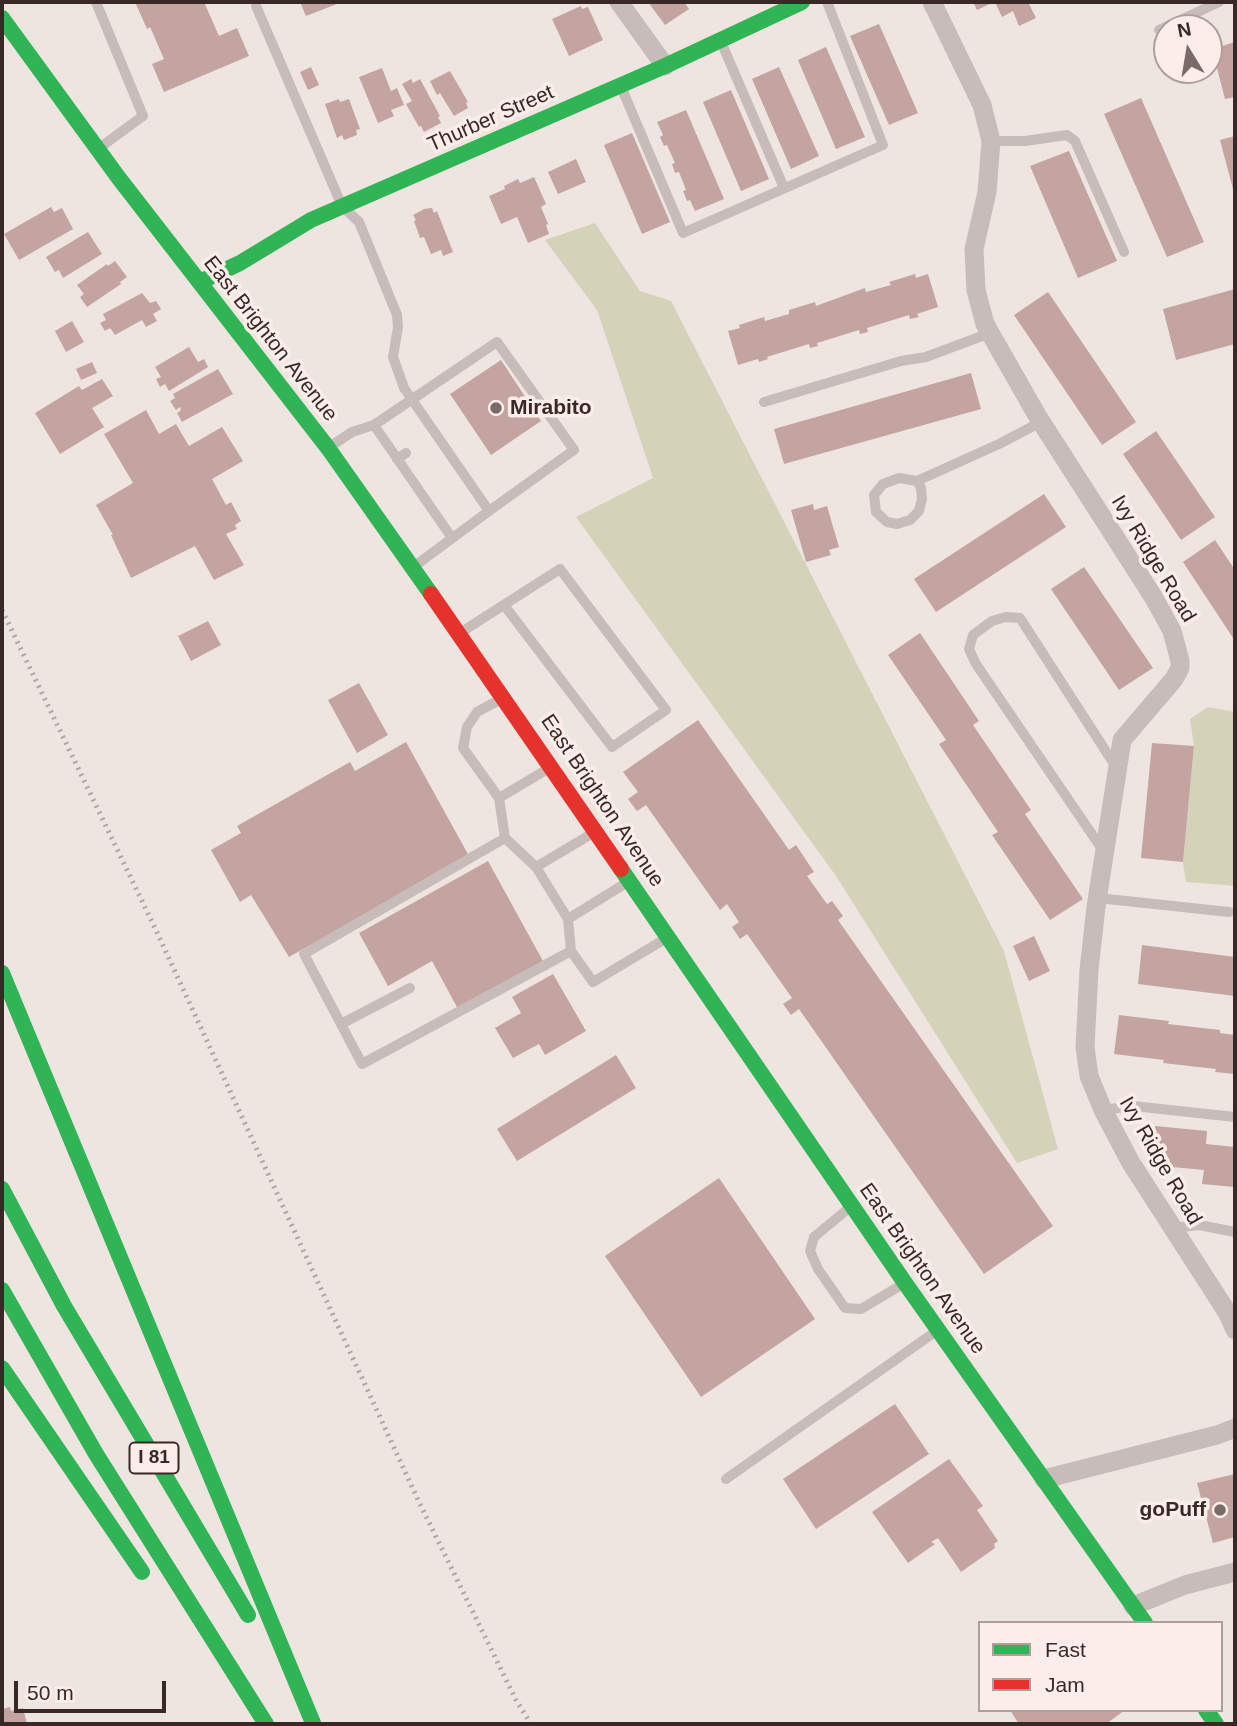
<!DOCTYPE html>
<html>
<head>
<meta charset="utf-8">
<style>
	body { margin:0 }
	#map { position:relative; width:1237px; height:1726px; overflow:hidden; background:#eee5e1; font-family:Helvetica,sans-serif }
	canvas { display:block }
	.frame { position:absolute; inset:0; border:4px solid #382927; pointer-events:none }
	.legend { position:absolute; left:978px; top:1621px; width:245px; height:91px; box-sizing:border-box; background:#fbede7; border:2px solid #ad9f9a; margin:0; padding:9px 12px; list-style:none; font-size:21px; color:#382927 }
	.legend li { display:flex; align-items:center; gap:14px; height:35px }
	.legend b { width:35px; border:2px solid #ad9f9a }
	.north { position:absolute; left:1153px; top:14px; width:70px; height:70px; box-sizing:border-box; background:#fbede7; border:2px solid #ad9f9a; border-radius:50%; rotate:349deg; font-size:19px; font-weight:700; line-height:28px; text-align:center; color:#382927 }
	.north::after { content:''; display:block; margin:auto; width:24px; height:32px; background:#786b68; clip-path:polygon(50% 0,100% 100%,50% 72%,0 100%) }
	.scale { position:absolute; left:14px; top:1681px; width:152px; height:32px; box-sizing:border-box; border:4px solid #382927; border-top:0; padding-left:9px; font-size:21px; line-height:24px; white-space:nowrap; color:#382927; -webkit-text-stroke:5px #fbede7; paint-order:stroke }
</style>
</head>
<body>
<div id="map">
<canvas width="1237" height="1726"></canvas>
<div class="frame"></div>
<ul class="legend">
<li><b style="height:9px;background:#30b455"></b>Fast</li>
<li><b style="height:9px;background:#e5322d"></b>Jam</li>
</ul>
<div class="north">N</div>
<div class="scale">50 m</div>
</div>
<script>
const g = document.querySelector('canvas').getContext('2d');
g.lineJoin = 'round';
function fillPath(path, color) {
  g.fillStyle = color;
  g.fill(path, 'evenodd');
}
function poly(rows) {
  const path = new Path2D();
  for (const r of rows) {
    path.moveTo(r[0], r[1]);
    for (let i = 2; i < r.length; i += 2) path.lineTo(r[i], r[i + 1]);
  }
  return path;
}
function trace(path, color, width, dash) {
  g.strokeStyle = color;
  g.lineWidth = width;
  g.lineCap = dash ? 'butt' : 'round';
  g.setLineDash(dash || []);
  g.stroke(path);
}
function label(font, color, halo, rows, align = 'center') {
  g.font = font + ' Helvetica,sans-serif';
  g.lineWidth = 7;
  g.setLineDash([]);
  g.textBaseline = 'middle';
  g.strokeStyle = halo;
  g.fillStyle = color;
  for (const [text, x, y, turn = 0] of rows) {
    g.save();
    g.translate(x, y);
    g.rotate((+turn || 0) * Math.PI / 180);
    g.textAlign = isNaN(turn) ? turn : align;
    if (halo) g.strokeText(text, 0, 0);
    g.fillText(text, 0, 0);
    g.restore();
  }
}
const green = poly([
	[595,223,640,291,671,301,1004,951,1058,1149,1017,1163,836,876,576,517,653,478,597,310,545,240],
	[1208,707,1235,712,1235,886,1186,882,1183,862,1194,746,1190,719]
]);
const building = poly([
	[135,2,204,2,219,36,237,28,249,56,164,92,152,64,164,59,150,27,147,29],
	[300,2,342,2,306,16],
	[648,2,684,2,689,9,665,25],
	[973,2,994,2,977,10],
	[995,2,1033,2,1029,4,1036,18,1019,26,1013,11,1002,17],
	[581,6,582,9,588,7,603,40,569,56,552,19],
	[879,24,918,113,889,125,850,36],
	[1235,42,1235,97,1225,99,1212,49],
	[826,47,865,137,836,149,798,60],
	[311,67,319,85,308,90,300,72],
	[779,67,819,156,791,169,752,79],
	[382,68,391,91,397,88,404,105,391,110,394,116,378,123,359,77],
	[450,71,468,102,466,103,468,108,454,116,440,93,437,95,430,81],
	[411,79,413,83,420,79,440,116,438,117,441,123,424,132,421,126,419,127,406,104,412,101,402,84],
	[731,90,769,179,741,191,703,102],
	[1141,98,1204,242,1167,257,1104,114],
	[339,99,340,102,349,99,360,129,356,130,357,135,344,140,342,135,337,138,325,104],
	[686,110,724,199,695,211,690,200,687,201,683,191,686,190,679,172,675,173,672,164,675,163,667,145,664,146,660,137,663,135,657,122],
	[632,133,670,222,642,234,604,145],
	[1235,136,1235,193,1234,193,1220,140],
	[1069,151,1117,261,1078,278,1030,166],
	[576,159,586,182,558,194,548,172],
	[534,177,546,204,541,207,548,224,546,225,549,234,528,243,517,217,501,224,489,196,505,189,504,186,518,179,520,183],
	[51,207,54,212,62,208,73,229,19,260,4,234],
	[432,208,434,213,437,211,453,252,443,256,441,250,431,254,424,237,420,238,414,221,416,220,413,215,424,209],
	[88,232,102,254,63,278,59,270,55,272,46,257],
	[115,261,127,277,120,282,121,284,87,307,80,297,84,294,77,285,107,264,108,266],
	[915,274,916,278,928,274,938,307,917,314,919,317,910,319,909,315,867,328,868,332,860,334,859,330,817,343,818,346,810,348,809,344,767,357,768,359,759,362,758,359,738,365,728,331,740,328,739,325,764,317,765,321,789,314,789,310,815,302,816,306,865,288,866,292,891,285,889,282],
	[1235,289,1235,344,1176,360,1163,309],
	[1048,292,1136,422,1102,445,1014,315],
	[142,293,150,303,156,301,161,309,153,314,157,321,146,327,142,320,115,335,110,328,105,331,100,323,106,320,103,314],
	[72,321,84,342,66,352,55,331],
	[189,347,198,362,204,359,208,367,169,391,165,384,160,387,156,379,161,377,155,367],
	[501,360,541,421,491,455,450,394],
	[92,362,97,373,81,380,76,369],
	[218,369,233,394,182,422,177,413,181,410,180,407,176,410,170,401,175,398,173,394],
	[971,373,981,409,784,464,774,429],
	[102,379,113,396,92,408,104,427,60,454,35,413,79,386,82,390],
	[146,410,159,434,176,424,189,446,222,427,243,461,212,479,226,505,231,502,241,521,235,525,237,529,226,534,244,565,214,580,195,546,131,578,111,535,113,535,96,505,133,483,104,434],
	[1156,431,1215,517,1181,540,1123,454],
	[1044,494,1066,527,936,612,914,579],
	[813,504,814,510,827,506,839,547,829,550,831,555,806,562,791,510],
	[1215,540,1235,570,1235,641,1183,562],
	[1084,567,1153,668,1119,690,1051,589],
	[208,621,221,645,191,661,178,636],
	[920,633,979,721,973,725,1031,810,1025,814,1083,899,1050,920,992,835,998,832,939,744,946,740,888,655],
	[359,683,388,735,357,753,328,700],
	[698,720,789,850,796,845,814,872,807,876,827,904,832,901,843,916,838,920,1053,1226,984,1274,799,1009,791,1015,783,1004,792,998,747,934,740,939,732,927,739,922,727,904,720,910,646,805,637,811,628,799,638,792,623,772],
	[406,742,469,856,289,957,251,895,240,902,211,850,241,833,237,826,350,762,355,771],
	[1152,743,1194,746,1183,862,1141,858],
	[488,861,543,961,458,1009,432,961,388,986,359,933],
	[1034,936,1050,971,1029,981,1013,946],
	[1142,945,1235,957,1235,996,1138,984],
	[553,974,586,1031,545,1055,539,1044,513,1058,495,1028,521,1013,512,997],
	[1119,1015,1169,1021,1168,1024,1220,1030,1220,1033,1235,1035,1235,1074,1215,1072,1216,1069,1163,1063,1164,1060,1114,1054],
	[616,1055,636,1088,517,1161,497,1129],
	[1155,1126,1207,1131,1206,1144,1235,1147,1235,1187,1202,1184,1204,1170,1151,1165],
	[719,1178,815,1319,701,1397,605,1256],
	[895,1404,929,1454,816,1529,783,1479],
	[949,1459,983,1506,977,1510,998,1541,994,1544,995,1548,961,1572,938,1538,931,1542,935,1544,908,1563,872,1512],
	[1235,1474,1235,1537,1213,1543,1197,1483],
	[10,1707,11,1711,23,1708,27,1724,2,1724,2,1709],
	[1010,1710,1125,1710,1106,1724,1019,1724]
]);
const lane = poly([
	[96,2,143,116,102,146],
	[256,6,342,206,359,222,397,315,398,327,393,357,404,388,489,511,416,565],
	[1159,30,1219,2],
	[722,44,784,188],
	[622,89,683,233,883,145,827,2],
	[991,141,1025,141,1067,135,1075,141,1124,252],
	[764,402,901,361,926,357,990,333],
	[374,425,452,538],
	[331,446,352,432,374,425,497,342,574,450,489,511],
	[397,459,406,453],
	[917,481,921,488,922,499,919,511,910,520,897,524,887,522,876,512,874,495,883,484,899,478,917,481,999,444,1041,422],
	[463,631,560,569,666,710,612,747,504,605],
	[499,798,463,748,467,727,477,712,501,699],
	[593,833,536,867,568,919,626,883],
	[505,838,499,798,546,770],
	[1102,849,976,664,969,649,973,635,992,621,1006,617,1020,618,1116,767],
	[536,867,505,838,304,954,362,1064,571,951],
	[1098,898,1229,912],
	[568,919,571,951,593,982,665,939],
	[341,1024,410,988],
	[1103,1110,1133,1106,1235,1117],
	[849,1208,814,1237,810,1251,818,1269,845,1308,861,1309,903,1284],
	[1173,1228,1199,1225,1235,1232],
	[726,1479,935,1332]
]);
const street = poly([
	[619,2,665,66],
	[932,2,982,105,991,141,987,192,974,249,976,290,985,324,1038,417,1154,598,1172,631,1180,661,1180,668,1174,679,1122,740,1096,907,1089,970,1085,1047,1089,1076,1103,1110,1131,1163,1227,1312,1235,1330],
	[1044,1479,1217,1435,1235,1428],
	[1133,1606,1185,1585,1235,1572]
]);
const fast = poly([
	[2,18,118,177,328,448,431,594],
	[200,282,240,263,311,220,665,66,802,2],
	[621,869,905,1283,1145,1623],
	[2,973,313,1723],
	[2,1189,64,1306,248,1615],
	[2,1290,96,1454,266,1724],
	[2,1368,142,1572],
	[1206,1710,1216,1724]
]);
const jam = poly([
	[431,594,621,869]
]);
const rail = poly([
	[2,610,155,928,419,1502,516,1700,531,1724]
]);
const markers = [
	[496,408,7,"#786b68"],
	[1220,1510,7,"#786b68"]
];
const shields = [
	[154,1458,49]
];
const shieldNames = [
	["I 81",154,1458]
];
const streetNames = [
	["Thurber Street",491,119,-24],
	["East Brighton Avenue",270,339,52],
	["Ivy Ridge Road",1153,559,59],
	["East Brighton Avenue",602,801,56],
	["Ivy Ridge Road",1160,1161,60],
	["East Brighton Avenue",922,1269,55]
];
const poiNames = [
	["Mirabito",510,408],
	["goPuff",1206,1510,"right"]
];
fillPath(green, '#d4d3b9');
fillPath(building, '#c3a4a1');
trace(lane, '#c7bcb9', 10);
trace(street, '#c7bcb9', 19);
trace(fast, '#30b455', 16);
trace(jam, '#e5322d', 16);
trace(rail, '#aea6a4', 5, [2, 5]);
for (const [x, y, r, color] of markers) {
  const dot = new Path2D();
  dot.arc(x, y, r, 0, 2 * Math.PI);
  g.fillStyle = color;
  g.fill(dot);
  trace(dot, '#fbede7', 2.5);
}
for (const [x, y, w] of shields) {
  const box = new Path2D();
  box.roundRect(x - w / 2, y - 15.5, w, 31, 5);
  g.fillStyle = '#fbede7';
  g.fill(box);
  trace(box, '#382927', 2);
}
label('bold 19px', '#382927', null, shieldNames);
label('21px', '#382927', '#fbede7', streetNames);
label('bold 21px', '#382927', '#fbede7', poiNames, 'left');
</script>
</body>
</html>
